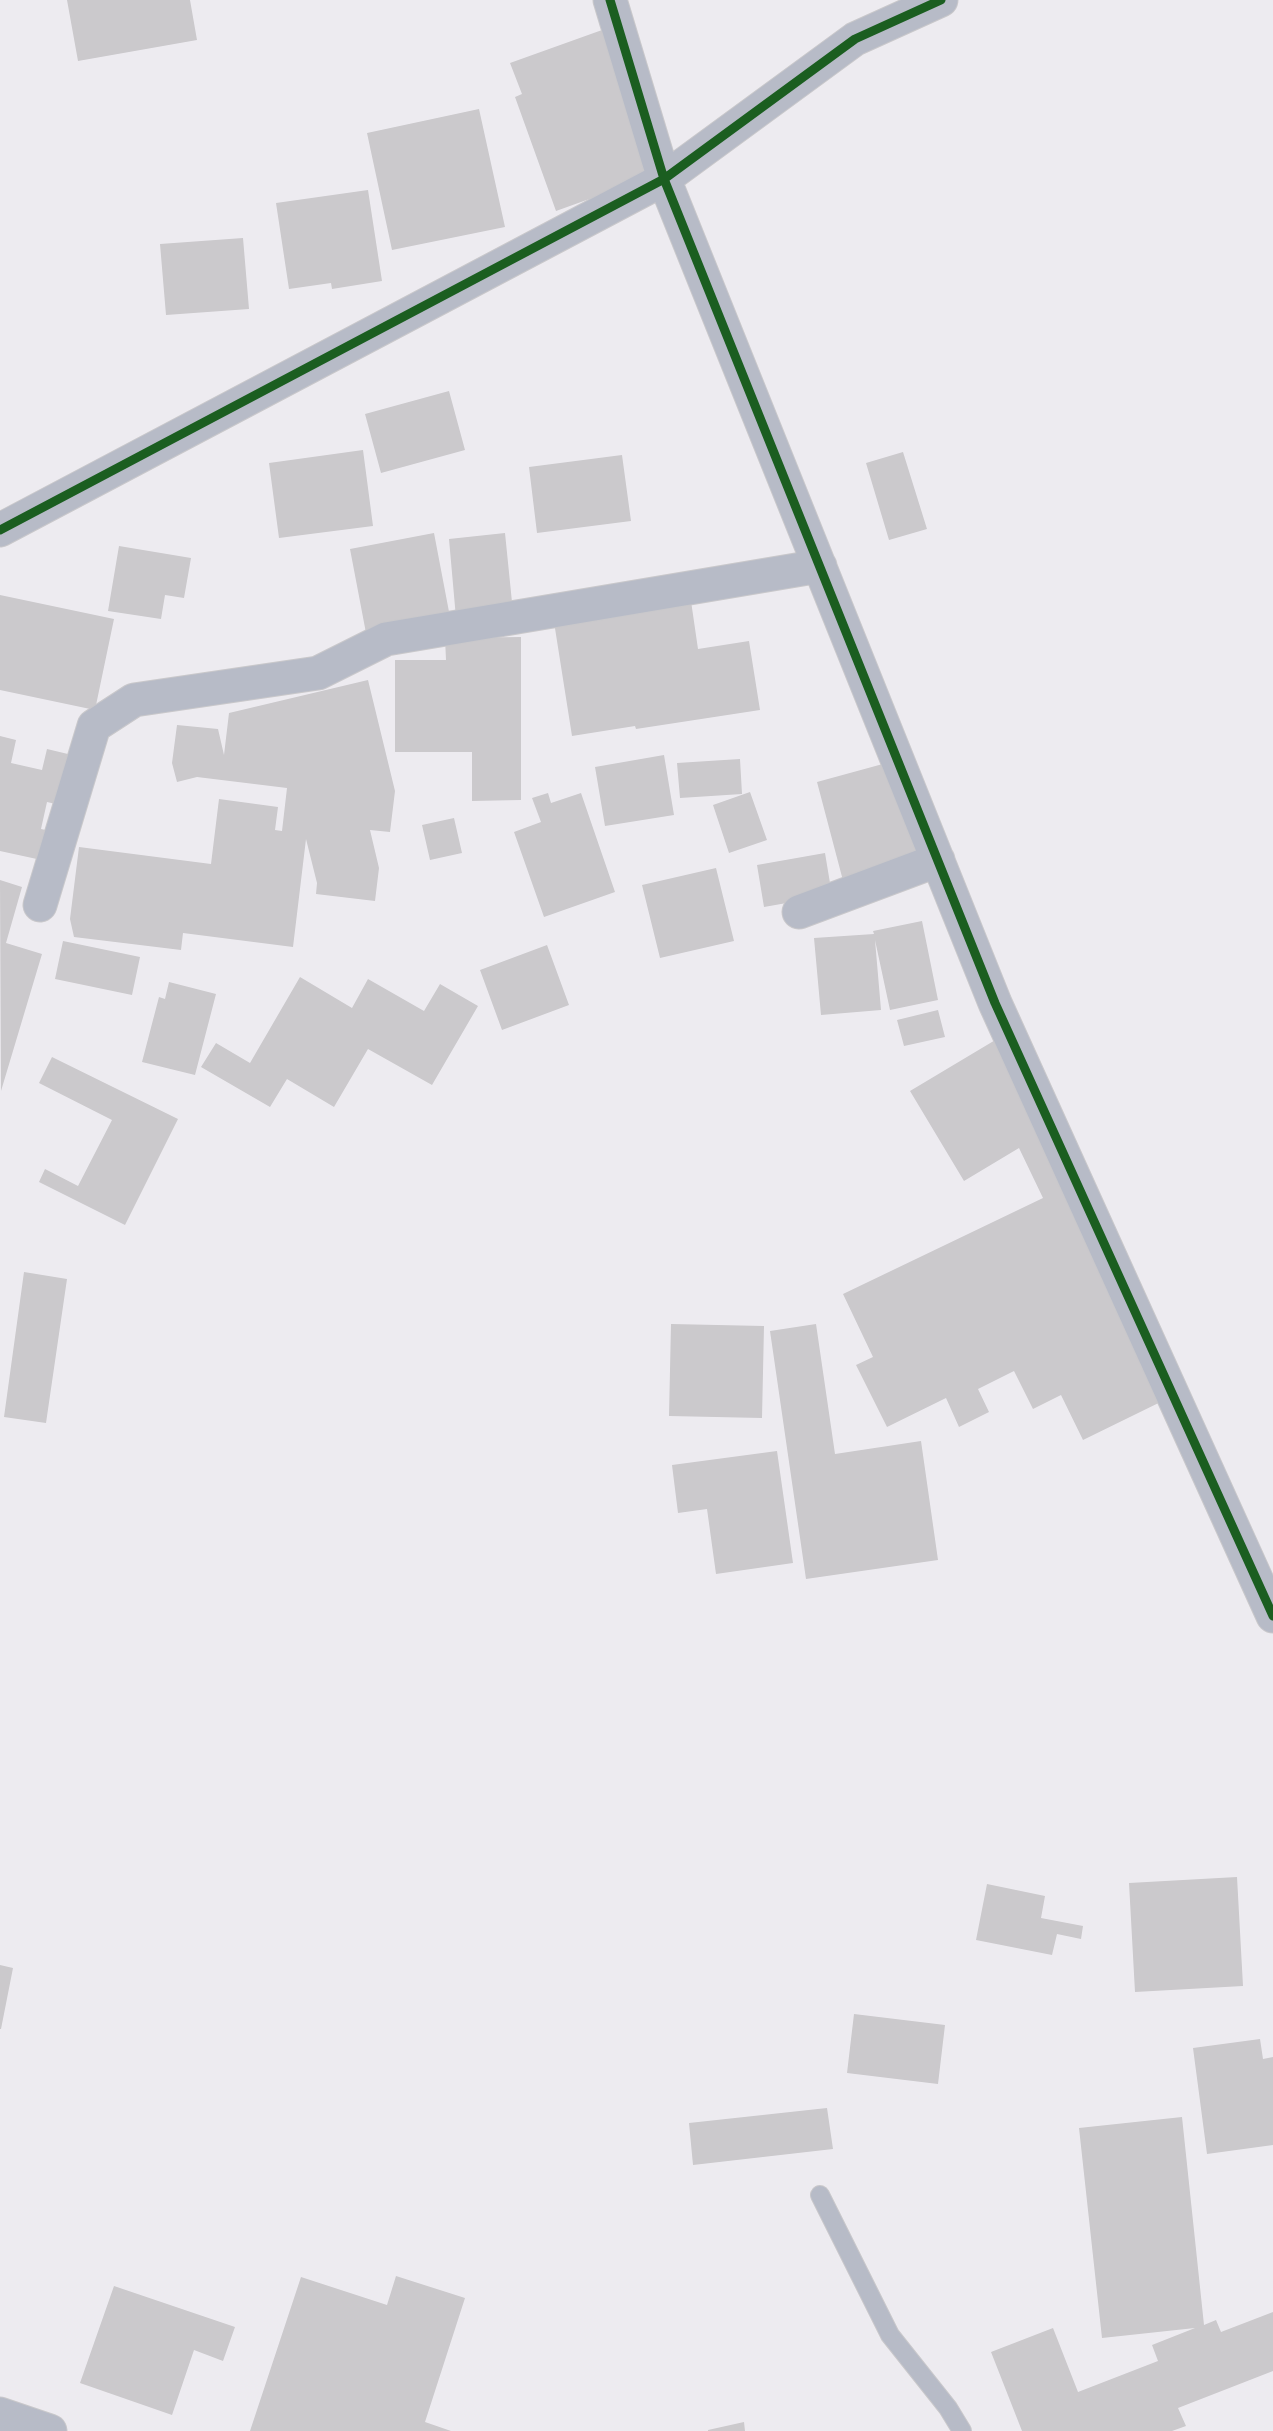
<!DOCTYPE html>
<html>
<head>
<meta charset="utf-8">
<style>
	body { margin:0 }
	canvas { display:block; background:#edebf0 }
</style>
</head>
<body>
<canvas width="1273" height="2431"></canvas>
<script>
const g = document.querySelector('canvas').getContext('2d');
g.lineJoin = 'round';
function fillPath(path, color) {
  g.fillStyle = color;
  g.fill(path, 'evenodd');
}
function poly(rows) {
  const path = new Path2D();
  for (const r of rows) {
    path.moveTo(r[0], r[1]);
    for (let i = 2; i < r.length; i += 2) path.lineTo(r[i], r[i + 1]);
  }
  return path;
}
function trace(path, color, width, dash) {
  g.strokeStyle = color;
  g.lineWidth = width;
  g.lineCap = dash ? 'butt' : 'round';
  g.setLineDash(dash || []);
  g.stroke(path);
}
const building = poly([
	[67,0,190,0,197,40,78,61],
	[616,25,670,170,556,211,515,97,522,94,510,63],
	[479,109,505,227,392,250,367,133],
	[368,190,382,281,332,289,331,283,289,289,276,203],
	[243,238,249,309,166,315,160,244],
	[449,391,465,450,381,473,365,414],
	[363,450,373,526,279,538,269,463],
	[903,452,927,529,889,540,866,463],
	[622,455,631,521,537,533,529,467],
	[434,533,450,617,366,633,350,549],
	[505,533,513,612,456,618,449,539],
	[119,546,191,558,184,598,165,595,161,619,108,611],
	[0,595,114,619,95,710,0,690],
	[691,601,698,649,749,641,760,710,636,729,635,726,572,736,554,622],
	[521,637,521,800,472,801,472,752,395,752,395,660,446,660,445,638],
	[368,680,395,791,390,832,370,830,379,868,375,901,316,894,317,883,306,839,293,947,183,933,181,950,74,937,70,919,79,847,211,864,219,799,278,807,275,830,282,831,287,788,197,777,177,782,172,763,177,725,218,729,224,755,229,713],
	[0,736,16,740,11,763,42,770,47,749,93,760,82,810,47,802,41,829,75,836,69,866,0,851],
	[664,755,674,815,605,826,595,767],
	[740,759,742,794,680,798,677,763],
	[901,759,927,857,846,892,817,782],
	[750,792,767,840,729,853,713,805],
	[548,793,551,803,581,793,615,892,544,917,514,832,541,822,532,798],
	[454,818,462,853,430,860,422,825],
	[825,853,832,895,764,907,757,865],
	[716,868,734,941,660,958,642,885],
	[0,880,22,887,6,943,42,954,1,1091],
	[922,921,938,1000,890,1010,875,940,881,1010,821,1015,814,938,874,934,873,931],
	[63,941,140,957,132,995,55,979],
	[547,945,569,1005,502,1030,480,970],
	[300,977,352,1008,368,979,424,1011,440,984,478,1006,432,1085,368,1049,334,1107,287,1079,270,1107,201,1067,216,1043,250,1063],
	[169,982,216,994,195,1075,142,1062,159,997,165,999],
	[938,1010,945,1037,904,1046,897,1020],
	[1002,1036,1181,1392,1083,1440,1061,1395,1033,1409,1014,1371,978,1389,989,1412,959,1427,946,1398,887,1427,856,1365,873,1357,843,1294,1043,1198,1019,1148,964,1181,910,1091],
	[52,1057,178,1119,125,1225,39,1182,45,1169,78,1186,112,1120,39,1083],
	[24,1272,67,1279,46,1423,4,1417],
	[671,1324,764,1326,762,1418,669,1416],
	[816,1324,835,1454,921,1441,938,1560,806,1579,770,1331],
	[777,1451,793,1563,716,1574,707,1509,678,1513,672,1465],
	[1237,1877,1243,1986,1135,1992,1129,1883],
	[987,1884,1045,1896,1041,1918,1083,1926,1081,1939,1057,1934,1052,1955,976,1940],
	[0,1965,13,1968,1,2029,0,2029],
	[854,2014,945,2025,938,2084,847,2073],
	[1260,2039,1263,2059,1273,2057,1273,2145,1207,2154,1193,2048],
	[827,2108,833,2149,693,2165,689,2123],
	[1182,2117,1204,2325,1216,2320,1221,2332,1273,2312,1273,2371,1178,2408,1186,2426,1172,2431,1022,2431,991,2352,1053,2328,1078,2392,1158,2361,1152,2345,1195,2328,1102,2338,1079,2128],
	[396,2276,465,2298,425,2422,451,2431,250,2431,301,2277,387,2305],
	[114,2286,235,2327,223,2361,194,2350,172,2415,80,2383],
	[744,2422,745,2431,708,2431,708,2430]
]);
const service = poly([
	[820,2195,890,2335,948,2408,962,2431]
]);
const minor = poly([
	[610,0,664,179,995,1003,1273,1616],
	[0,530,664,179,855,39,941,0],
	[40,905,94,726,134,700,318,673,386,639,820,566],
	[799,912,938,860],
	[0,2414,50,2431]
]);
const cycleway = poly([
	[610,0,664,179,995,1003,1273,1616],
	[0,530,664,179,855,39,941,0]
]);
fillPath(building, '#cbc9cc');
trace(service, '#c9c8cb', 20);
trace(minor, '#c9c8cb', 35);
trace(service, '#b7bbc7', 18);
trace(minor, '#b7bbc7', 33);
trace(cycleway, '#1b5e20', 9);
</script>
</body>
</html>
